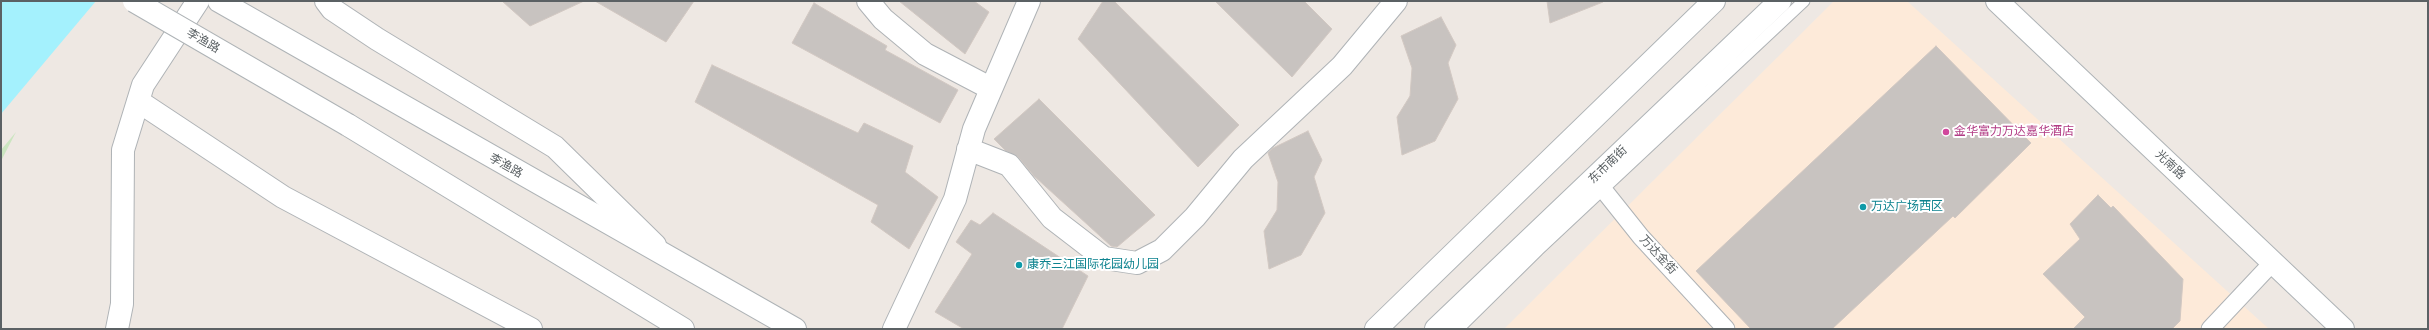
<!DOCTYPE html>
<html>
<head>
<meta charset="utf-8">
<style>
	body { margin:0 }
	#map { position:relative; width:2429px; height:330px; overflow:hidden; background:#eee8e3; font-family:Karla,sans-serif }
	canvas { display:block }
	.frame { position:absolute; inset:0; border:2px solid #5b6164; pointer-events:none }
</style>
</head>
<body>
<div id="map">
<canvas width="2429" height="330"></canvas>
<div class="frame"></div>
</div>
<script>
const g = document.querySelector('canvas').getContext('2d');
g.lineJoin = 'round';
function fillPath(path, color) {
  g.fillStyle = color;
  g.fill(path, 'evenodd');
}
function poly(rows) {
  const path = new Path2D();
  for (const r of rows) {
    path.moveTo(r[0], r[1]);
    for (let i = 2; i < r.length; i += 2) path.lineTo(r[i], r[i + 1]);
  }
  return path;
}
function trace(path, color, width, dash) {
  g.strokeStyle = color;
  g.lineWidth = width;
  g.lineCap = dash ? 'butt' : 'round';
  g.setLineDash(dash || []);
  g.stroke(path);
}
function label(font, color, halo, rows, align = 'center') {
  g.font = font + ' Karla,"Noto Sans SC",sans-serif';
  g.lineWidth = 4;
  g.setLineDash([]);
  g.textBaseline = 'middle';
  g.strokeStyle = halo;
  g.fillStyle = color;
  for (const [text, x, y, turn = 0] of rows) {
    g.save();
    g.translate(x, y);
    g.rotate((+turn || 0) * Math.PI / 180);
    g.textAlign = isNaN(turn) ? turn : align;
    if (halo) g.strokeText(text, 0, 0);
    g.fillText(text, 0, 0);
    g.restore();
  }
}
const commercial = poly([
	[1834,1,1907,1,2269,329,1504,329]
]);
const green = poly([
	[16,132,1,161,1,150]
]);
const water = poly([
	[1,1,96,1,1,114]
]);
const building = poly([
	[502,1,584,1,530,26,502,1],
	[595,1,694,1,666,42,595,1],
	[899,1,974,1,989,12,965,54,899,1],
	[1103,1,1114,1,1239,125,1198,167,1078,39,1103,1],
	[1215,1,1304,1,1332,29,1292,77,1215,1],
	[1547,1,1603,1,1603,2,1550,23,1547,1],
	[814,3,887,46,885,50,958,90,940,123,792,43,814,3],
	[1441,17,1456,45,1448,63,1458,99,1435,141,1402,155,1397,117,1410,96,1412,68,1401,36,1441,17],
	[1936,46,2031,143,1955,218,1953,216,1832,329,1751,329,1696,271,1936,46],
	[712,65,858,133,864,123,913,146,905,172,938,197,909,249,871,222,878,205,695,102,712,65],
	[1039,99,1155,215,1117,247,1111,246,1034,176,1018,157,1006,151,994,139,1039,99],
	[1308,131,1322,160,1314,177,1325,213,1301,255,1269,269,1264,231,1277,210,1278,182,1268,153,1273,148,1308,131],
	[2098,195,2111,208,2113,206,2183,279,2180,321,2172,329,2073,329,2085,317,2043,274,2080,239,2070,224,2098,195],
	[993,213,1088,276,1062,329,964,329,935,312,972,254,956,242,971,220,980,225,993,213]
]);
const service = poly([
	[1458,329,1538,250,1804,1]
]);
const pedestrian = poly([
	[1594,178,1641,237,1726,329],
	[2210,329,2273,262]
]);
const minor = poly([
	[868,1,883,19,925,54,990,88],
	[968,149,1009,165,1052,218,1104,258,1137,263,1162,250,1195,217,1243,159,1342,66,1396,1],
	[894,329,955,199,974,129,1029,1]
]);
const tertiary = poly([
	[326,1,332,9,377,39,555,147,655,245],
	[138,101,283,197,531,329],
	[117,329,122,304,123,150,143,85,198,1]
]);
const secondary = poly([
	[219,1,795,329],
	[1997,1,2343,329],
	[348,125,683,329],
	[1376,329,1714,1],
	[1436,329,1780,1]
]);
const secondaryBridge = poly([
	[134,1,348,125]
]);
const markers = [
	[1946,132,4,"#d1479c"],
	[1863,207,4,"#0f9aa8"],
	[1019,265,4,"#0f9aa8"]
];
const streetNames = [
	["李渔路",203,41,30],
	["东市南街",1608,165,-44],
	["光南路",2170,165,44],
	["李渔路",506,166,29],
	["万达金街",1658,255,47]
];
const hotelNames = [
	["金华富力万达嘉华酒店",1954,132]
];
const cultureNames = [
	["万达广场西区",1871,207],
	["康乔三江国际花园幼儿园",1027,265]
];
fillPath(commercial, '#fdead9');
fillPath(green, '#cbe5c0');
fillPath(water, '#a4f1fd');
fillPath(building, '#c8c3c0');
trace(building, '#d2c8c2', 1);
trace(service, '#afb3b6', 13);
trace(pedestrian, '#afb3b6', 19);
trace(minor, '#afb3b6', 24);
trace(tertiary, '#afb3b6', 24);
trace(secondary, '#aeb3b6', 24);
trace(service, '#fff', 11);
trace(pedestrian, '#fff', 17);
trace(minor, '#fff', 22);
trace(tertiary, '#fff', 22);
trace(secondary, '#fff', 22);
trace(secondaryBridge, '#aeb3b6', 24, []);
trace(secondaryBridge, '#fff', 22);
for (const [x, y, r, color] of markers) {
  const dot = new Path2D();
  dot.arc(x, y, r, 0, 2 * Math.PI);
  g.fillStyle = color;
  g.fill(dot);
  trace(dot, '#fff', 1.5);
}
label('12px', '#5b6164', '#fff', streetNames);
label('12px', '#b23c85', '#fff', hotelNames, 'left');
label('12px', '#0d838f', '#fff', cultureNames, 'left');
</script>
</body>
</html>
